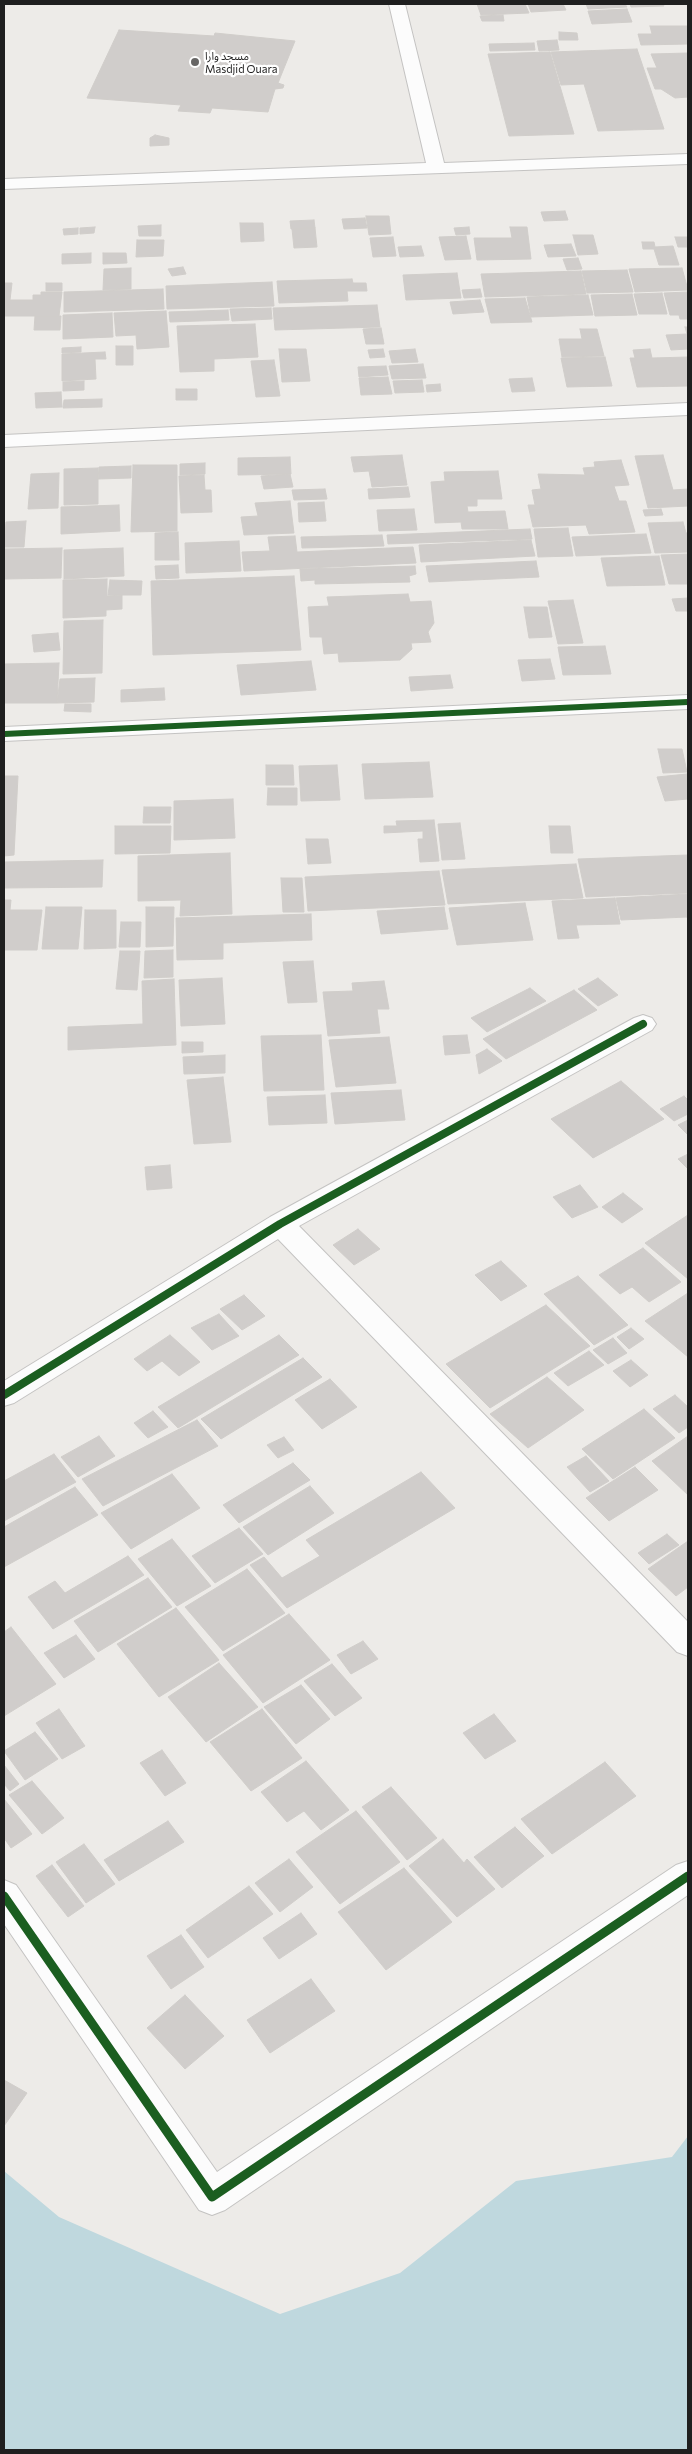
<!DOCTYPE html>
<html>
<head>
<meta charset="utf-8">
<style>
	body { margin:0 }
	#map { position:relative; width:692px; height:2454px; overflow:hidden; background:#edebe8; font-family:Commissioner,sans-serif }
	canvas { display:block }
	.frame { position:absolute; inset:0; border:5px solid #1f1f1f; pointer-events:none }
</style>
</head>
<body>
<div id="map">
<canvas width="692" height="2454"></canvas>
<div class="frame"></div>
</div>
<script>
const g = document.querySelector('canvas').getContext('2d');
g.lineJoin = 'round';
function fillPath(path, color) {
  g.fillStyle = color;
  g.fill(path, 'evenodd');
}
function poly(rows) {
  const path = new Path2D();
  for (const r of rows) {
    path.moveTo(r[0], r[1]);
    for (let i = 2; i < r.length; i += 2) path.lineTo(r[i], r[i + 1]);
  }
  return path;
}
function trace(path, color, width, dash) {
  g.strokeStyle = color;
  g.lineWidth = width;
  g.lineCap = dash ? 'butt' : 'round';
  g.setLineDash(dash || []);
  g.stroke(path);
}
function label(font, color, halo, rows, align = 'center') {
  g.font = font + ' Commissioner,"Noto Sans Arabic",sans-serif';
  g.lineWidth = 4.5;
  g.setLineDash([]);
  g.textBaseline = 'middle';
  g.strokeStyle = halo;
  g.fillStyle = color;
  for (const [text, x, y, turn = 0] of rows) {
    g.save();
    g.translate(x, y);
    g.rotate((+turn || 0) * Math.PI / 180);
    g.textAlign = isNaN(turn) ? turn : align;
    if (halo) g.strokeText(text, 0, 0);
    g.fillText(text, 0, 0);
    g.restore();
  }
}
const water = poly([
	[688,2136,688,2450,4,2450,4,2171,59,2217,280,2314,400,2273,516,2181,672,2157]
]);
const building = poly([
	[477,4,525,4,529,13,481,15,477,4],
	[528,4,563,4,566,10,531,12,528,4],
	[586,4,625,4,627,7,588,9,586,4],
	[630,4,663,4,664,6,631,7,630,4],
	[627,9,632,22,592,24,588,11,627,9],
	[503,15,504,21,482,21,480,16,503,15],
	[650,26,688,26,688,44,641,45,638,34,652,34,650,26],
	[119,30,214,36,215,33,295,41,278,83,284,85,283,88,275,89,268,112,212,108,210,113,178,111,181,105,87,98,119,30],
	[559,32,577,33,578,40,559,40,559,32],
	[557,40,559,50,539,51,537,41,557,40],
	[534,43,535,50,490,51,489,44,534,43],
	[637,49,664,129,598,131,584,84,561,85,551,52,637,49],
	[550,52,574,134,509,136,488,54,550,52],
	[688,53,688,97,675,98,661,89,655,89,647,68,657,68,651,54,688,53],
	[155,135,169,138,169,145,150,146,150,138,155,135],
	[565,211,568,220,544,221,541,212,565,211],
	[366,216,389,216,391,234,369,235,366,216],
	[365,218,367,228,344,229,342,219,365,218],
	[314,220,315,228,291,229,290,221,314,220],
	[240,223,263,223,264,241,241,242,240,223],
	[161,225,161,236,139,236,138,226,161,225],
	[95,227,94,233,80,234,80,228,95,227],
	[469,227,470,234,456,235,454,228,469,227],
	[510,227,527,227,531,259,477,260,474,238,512,238,510,227],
	[78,228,78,234,64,235,63,229,78,228],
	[315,228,317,247,294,248,292,229,315,228],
	[573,235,593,235,598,254,578,255,573,235],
	[466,236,471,259,445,260,439,237,466,236],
	[393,237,396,256,373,257,370,238,393,237],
	[675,237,688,237,688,247,678,247,675,237],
	[137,240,164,240,163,256,136,257,137,240],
	[642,242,654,242,655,247,673,246,679,265,659,265,654,249,643,249,642,242],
	[571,244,576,256,548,257,544,245,571,244],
	[421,246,424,256,400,257,398,247,421,246],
	[91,253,91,263,62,264,62,254,91,253],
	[103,253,126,253,127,263,103,264,103,253],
	[578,258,582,269,567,270,563,259,578,258],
	[183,267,186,274,172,276,168,269,183,267],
	[131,268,131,289,103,290,104,269,131,268],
	[682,268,688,290,635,292,629,269,682,268],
	[627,270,633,292,587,293,582,271,627,270],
	[581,271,586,294,485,297,481,274,581,271],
	[457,273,461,298,406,300,403,275,457,273],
	[352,279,353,283,366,283,367,291,347,291,348,301,279,303,277,281,352,279],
	[272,282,274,306,167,309,166,286,272,282],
	[4,283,12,283,10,300,33,300,33,295,41,295,41,292,62,292,59,316,4,316,4,283],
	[46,283,62,283,62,291,46,291,46,283],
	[163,289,164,309,64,312,64,292,163,289],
	[480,289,482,297,464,298,462,290,480,289],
	[688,292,688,319,680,319,679,315,670,315,664,293,688,292],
	[662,293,667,314,639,314,634,294,662,293],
	[632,294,637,315,595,316,591,295,632,294],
	[588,295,593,315,531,317,527,297,588,295],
	[525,298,532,322,491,323,485,299,525,298],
	[480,300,484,312,453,314,450,302,480,300],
	[377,305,380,327,275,330,273,308,377,305],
	[271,308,272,319,232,321,230,309,271,308],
	[228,310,229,320,170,322,169,312,228,310],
	[166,311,169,347,137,349,136,335,116,336,114,313,166,311],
	[112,313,113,337,63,339,63,315,112,313],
	[35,316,61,316,60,330,34,330,35,316],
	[255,324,258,357,214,359,214,371,180,372,177,326,255,324],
	[685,327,688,327,688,349,671,350,666,335,687,334,685,327],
	[381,328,384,344,366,344,363,329,381,328],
	[580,329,597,329,604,356,562,357,559,339,582,339,580,329],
	[116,346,133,346,133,365,116,365,116,346],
	[81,347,81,352,62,353,62,348,81,347],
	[279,349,306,349,310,381,282,382,279,349],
	[383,349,385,357,370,358,368,350,383,349],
	[415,349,418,362,392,363,389,351,415,349],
	[650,349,652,358,688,357,688,386,637,387,630,358,635,358,633,350,650,349],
	[105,352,106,359,95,359,96,379,62,381,62,354,105,352],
	[605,357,612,386,567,387,561,358,605,357],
	[274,360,280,396,256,397,251,361,274,360],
	[423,364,426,378,392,379,389,366,423,364],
	[386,366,388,375,359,377,358,367,386,366],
	[388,377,392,394,361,395,359,378,388,377],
	[532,378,535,391,512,392,509,379,532,378],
	[422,380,424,392,395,393,393,381,422,380],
	[84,381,84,390,63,391,63,382,84,381],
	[440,384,441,391,427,392,426,385,440,384],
	[176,389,197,389,197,400,176,400,176,389],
	[61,392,62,407,36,408,35,393,61,392],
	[102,399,102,407,63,408,64,400,102,399],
	[402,455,407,485,372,487,369,471,354,472,351,457,402,455],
	[663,455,673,490,688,489,688,506,648,508,635,456,663,455],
	[290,457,291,474,238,475,238,458,290,457],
	[621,460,629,485,614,486,619,501,626,501,635,532,589,534,586,525,533,527,528,505,535,505,532,490,541,489,538,474,585,475,583,468,595,467,594,462,621,460],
	[205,463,205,474,180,475,180,464,205,463],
	[133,465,177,465,177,531,131,532,133,465],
	[131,466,131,478,98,479,99,467,131,466],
	[98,468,98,504,64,505,64,469,98,468],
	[498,471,502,499,477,499,477,506,467,506,468,512,505,511,508,529,462,529,461,522,435,523,431,482,445,481,444,472,498,471],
	[59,473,58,508,28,509,31,474,59,473],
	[290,474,293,487,264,489,261,476,290,474],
	[204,475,205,490,211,490,212,512,181,513,179,476,204,475],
	[408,487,410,497,369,499,368,489,408,487],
	[325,489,327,499,294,500,292,490,325,489],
	[290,501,294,533,244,535,241,517,258,516,255,503,290,501],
	[324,502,326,521,299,522,298,503,324,502],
	[119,505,120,531,61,534,61,507,119,505],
	[414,509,417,530,379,531,377,510,414,509],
	[661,509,663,515,645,516,643,510,661,509],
	[26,521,24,547,4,547,6,522,26,521],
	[683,522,686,533,688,533,688,552,655,553,648,523,683,522],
	[568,528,573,556,538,557,534,529,568,528],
	[530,529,532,539,388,544,387,535,530,529],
	[178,532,179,560,155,560,155,533,178,532],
	[646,534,651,553,576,556,572,537,646,534],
	[382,535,384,546,302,548,301,537,382,535],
	[295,536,297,552,413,547,416,563,244,571,242,552,270,551,268,537,295,536],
	[531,540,535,556,421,562,419,545,531,540],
	[239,541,241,571,186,573,185,543,239,541],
	[62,548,61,578,4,579,4,549,62,548],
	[123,548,124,576,64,579,64,550,123,548],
	[688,554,688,584,669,584,661,555,688,554],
	[659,556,665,585,607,586,601,558,659,556],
	[536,561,539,577,429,582,426,566,536,561],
	[178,565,179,578,156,579,155,566,178,565],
	[415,566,416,574,409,576,410,582,315,584,315,580,301,581,300,569,415,566],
	[294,576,301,650,153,655,151,581,294,576],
	[107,579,107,596,122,595,122,609,106,610,106,616,63,618,63,580,107,579],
	[110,580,142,581,141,595,108,595,110,580],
	[408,594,410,602,431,601,434,623,428,632,431,642,411,643,412,649,400,660,339,662,338,653,324,654,322,637,310,637,308,607,329,606,327,597,408,594],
	[688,598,688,611,676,611,672,599,688,598],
	[573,600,583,643,558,644,548,601,573,600],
	[524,607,547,607,552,637,529,638,524,607],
	[103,620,102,673,63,674,64,621,103,620],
	[58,633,60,650,34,652,32,635,58,633],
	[605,646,611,674,563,675,558,647,605,646],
	[550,659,555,679,522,681,518,660,550,659],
	[311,661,316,690,241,695,237,665,311,661],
	[59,663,57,703,4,703,4,664,59,663],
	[450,675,453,688,411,691,409,677,450,675],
	[95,678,94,702,57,703,60,679,95,678],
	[164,688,165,700,121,702,121,690,164,688],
	[65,704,91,704,91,712,64,711,65,704],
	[658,749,682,749,687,772,663,773,658,749],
	[429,762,433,797,365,799,362,764,429,762],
	[266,765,293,765,294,785,266,785,266,765],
	[337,765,340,800,301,801,299,766,337,765],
	[687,774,688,799,665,801,657,777,687,774],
	[4,776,18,776,14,855,4,856,4,776],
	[268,788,297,788,297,805,267,805,268,788],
	[233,799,235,838,174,840,174,801,233,799],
	[144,807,171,807,170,823,143,823,144,807],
	[434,820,439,861,420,862,418,839,423,839,423,831,384,833,384,826,397,826,396,821,434,820],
	[460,823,465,859,442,860,438,824,460,823],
	[115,826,171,826,170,853,115,854,115,826],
	[549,826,570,826,573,853,551,853,549,826],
	[306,839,328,839,331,863,308,864,306,839],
	[230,853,232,914,180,916,181,900,138,901,138,856,230,853],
	[688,855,688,893,586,897,578,859,688,855],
	[103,860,102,887,4,888,4,862,103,860],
	[576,864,583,898,448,904,442,870,576,864],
	[439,871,445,905,308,911,305,877,439,871],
	[281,878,302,878,304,912,283,912,281,878],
	[688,894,688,920,687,917,621,920,616,898,688,894],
	[615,898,620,924,576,925,579,938,558,939,552,901,615,898],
	[4,900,11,900,10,910,42,910,37,950,4,950,4,900],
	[525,903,533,940,457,945,449,908,525,903],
	[46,907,82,907,78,949,42,949,46,907],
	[146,907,174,907,173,946,146,947,146,907],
	[444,907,448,929,381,934,377,911,444,907],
	[85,910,116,910,116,948,84,949,85,910],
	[311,914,312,940,223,943,223,959,177,960,176,918,311,914],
	[121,922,141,922,140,947,119,947,121,922],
	[173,950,173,977,144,978,145,951,173,950],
	[120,951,140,951,137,990,116,989,120,951],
	[313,961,317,1002,288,1003,283,962,313,961],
	[222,978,225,1024,181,1026,179,980,222,978],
	[598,978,618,995,598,1006,578,989,598,978],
	[174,979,176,1045,68,1050,68,1027,143,1024,142,981,174,979],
	[384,981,389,1009,377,1009,380,1033,328,1036,323,992,353,991,352,983,384,981],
	[530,988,546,1001,487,1032,471,1018,530,988],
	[574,990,597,1010,506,1059,483,1039,574,990],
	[321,1035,324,1090,264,1091,261,1036,321,1035],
	[467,1035,470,1053,445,1055,443,1036,467,1035],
	[389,1037,396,1083,336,1087,329,1040,389,1037],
	[182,1042,203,1042,203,1052,182,1053,182,1042],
	[487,1049,502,1061,479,1074,476,1055,487,1049],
	[225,1055,225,1073,184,1074,183,1057,225,1055],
	[223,1077,231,1142,194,1144,187,1080,223,1077],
	[621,1081,664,1119,593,1158,551,1119,621,1081],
	[401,1090,405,1120,335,1124,331,1093,401,1090],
	[325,1095,327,1123,269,1125,267,1097,325,1095],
	[684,1096,688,1100,688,1114,674,1121,660,1109,684,1096],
	[688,1120,688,1135,678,1125,688,1120],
	[688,1154,688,1169,678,1159,688,1154],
	[170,1165,172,1188,147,1190,145,1167,170,1165],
	[580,1185,598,1207,572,1218,553,1197,580,1185],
	[623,1193,643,1209,622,1223,602,1207,623,1193],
	[688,1215,688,1279,645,1243,688,1215],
	[358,1229,380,1249,354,1265,333,1245,358,1229],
	[643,1248,681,1282,649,1302,632,1287,620,1294,599,1275,643,1248],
	[501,1261,527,1286,501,1301,475,1275,501,1261],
	[578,1276,628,1325,594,1345,544,1294,578,1276],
	[688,1293,688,1357,645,1321,688,1293],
	[244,1295,265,1316,242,1330,220,1309,244,1295],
	[546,1305,590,1346,490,1408,446,1364,546,1305],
	[219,1314,239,1336,212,1350,191,1328,219,1314],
	[631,1328,644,1339,629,1349,617,1337,631,1328],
	[170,1335,200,1362,179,1376,162,1361,147,1371,134,1359,170,1335],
	[279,1335,299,1355,178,1428,158,1407,279,1335],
	[613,1338,627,1353,608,1364,593,1350,613,1338],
	[589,1351,604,1365,568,1386,554,1373,589,1351],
	[303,1358,322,1377,221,1439,201,1419,303,1358],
	[631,1360,648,1375,630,1387,613,1371,631,1360],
	[547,1377,584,1410,528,1448,490,1414,547,1377],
	[330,1379,357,1407,322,1429,295,1400,330,1379],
	[675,1395,688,1407,688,1427,679,1433,653,1409,675,1395],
	[644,1409,675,1438,613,1479,582,1449,644,1409],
	[153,1411,168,1427,148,1438,134,1423,153,1411],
	[197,1420,218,1446,103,1506,82,1479,197,1420],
	[99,1436,115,1456,78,1477,61,1457,99,1436],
	[688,1436,688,1495,652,1461,688,1436],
	[284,1437,294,1450,278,1458,267,1445,284,1437],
	[54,1454,76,1482,4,1521,4,1481,54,1454],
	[586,1456,609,1481,590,1492,567,1467,586,1456],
	[293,1463,310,1480,239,1523,223,1505,293,1463],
	[635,1467,658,1490,609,1521,586,1498,635,1467],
	[421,1472,455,1508,287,1608,250,1565,264,1557,282,1578,320,1556,306,1540,421,1472],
	[172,1474,200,1508,131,1549,101,1513,172,1474],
	[310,1486,334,1513,268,1555,243,1527,310,1486],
	[75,1487,98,1515,4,1567,4,1527,75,1487],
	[239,1528,263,1554,215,1583,192,1556,239,1528],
	[667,1534,679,1545,649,1564,638,1553,667,1534],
	[172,1539,211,1586,177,1606,138,1559,172,1539],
	[688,1541,688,1587,676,1596,648,1569,688,1541],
	[128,1556,144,1575,53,1629,28,1597,55,1581,65,1593,128,1556],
	[247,1569,285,1613,223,1651,185,1607,247,1569],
	[148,1578,172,1607,98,1652,74,1621,148,1578],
	[176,1608,219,1660,159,1697,117,1644,176,1608],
	[289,1614,330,1660,263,1703,223,1655,289,1614],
	[11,1627,56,1684,4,1716,4,1632,11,1627],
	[76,1635,95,1659,64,1678,44,1653,76,1635],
	[363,1641,378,1659,351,1674,337,1655,363,1641],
	[219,1663,258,1707,206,1742,168,1697,219,1663],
	[332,1664,362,1698,335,1716,304,1681,332,1664],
	[301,1685,330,1719,296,1744,264,1707,301,1685],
	[59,1709,85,1746,62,1759,36,1723,59,1709],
	[262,1709,302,1758,251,1791,210,1742,262,1709],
	[494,1714,516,1741,485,1759,463,1733,494,1714],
	[35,1732,58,1759,25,1780,4,1751,35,1732],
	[162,1750,186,1783,165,1796,140,1763,162,1750],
	[306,1761,349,1810,321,1830,304,1811,287,1822,261,1792,306,1761],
	[605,1762,636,1796,552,1854,521,1819,605,1762],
	[4,1765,19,1784,10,1791,4,1784,4,1765],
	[32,1781,64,1818,42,1834,9,1795,32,1781],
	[391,1787,437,1838,407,1860,362,1807,391,1787],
	[4,1799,32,1834,11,1848,4,1838,4,1799],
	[356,1811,400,1862,340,1904,296,1852,356,1811],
	[168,1821,184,1842,119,1881,104,1860,168,1821],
	[515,1827,544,1856,502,1888,474,1857,515,1827],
	[443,1839,464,1863,467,1859,495,1889,457,1917,409,1866,443,1839],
	[84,1844,115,1884,86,1903,56,1862,84,1844],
	[289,1859,313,1887,280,1912,255,1883,289,1859],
	[52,1865,84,1906,68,1917,36,1876,52,1865],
	[404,1868,452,1922,386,1970,338,1912,404,1868],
	[249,1886,273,1914,208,1958,186,1930,249,1886],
	[301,1913,317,1934,279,1959,263,1938,301,1913],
	[181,1935,204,1967,171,1989,147,1956,181,1935],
	[311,1979,335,2011,270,2053,247,2020,311,1979],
	[185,1995,224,2036,185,2069,147,2028,185,1995],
	[4,2080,27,2093,4,2126,4,2080]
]);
const minor = poly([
	[389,4,405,4,444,163,688,154,688,164,4,189,4,179,426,163,389,4],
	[688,403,688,415,4,447,4,435,688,403],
	[688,695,688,709,4,741,4,727,688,695],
	[643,1015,652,1018,656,1024,652,1030,299,1226,688,1622,688,1656,677,1652,278,1239,14,1403,4,1406,4,1381,270,1217,634,1018,643,1015],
	[688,1861,688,1895,225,2210,212,2215,199,2210,4,1924,4,1880,16,1885,217,2172,676,1865,688,1861]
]);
const cyclewayFar2 = poly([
	[4,734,688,702]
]);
const cyclewayFar1 = poly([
	[4,1395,280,1224,643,1024]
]);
const cycleway = poly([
	[4,1896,212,2197,688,1876]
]);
const markers = [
	[195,62,5,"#676665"]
];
const farPoinames = [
	["مسجد وارا",205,56],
	["Masdjid Ouara",205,69]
];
fillPath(water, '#bfd8de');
fillPath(building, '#d0cdcb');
trace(building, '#d0cdca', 1);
trace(minor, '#c4c3c2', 2);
fillPath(minor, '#fcfcfc');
trace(cyclewayFar2, '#1b5e20', 6);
trace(cyclewayFar1, '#1b5e20', 8);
trace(cycleway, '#1b5e20', 9);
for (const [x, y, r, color] of markers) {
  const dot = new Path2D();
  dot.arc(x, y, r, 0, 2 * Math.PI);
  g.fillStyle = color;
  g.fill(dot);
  trace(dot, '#fff', 2);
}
label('11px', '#1f1f1f', '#fff', farPoinames, 'left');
</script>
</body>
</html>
